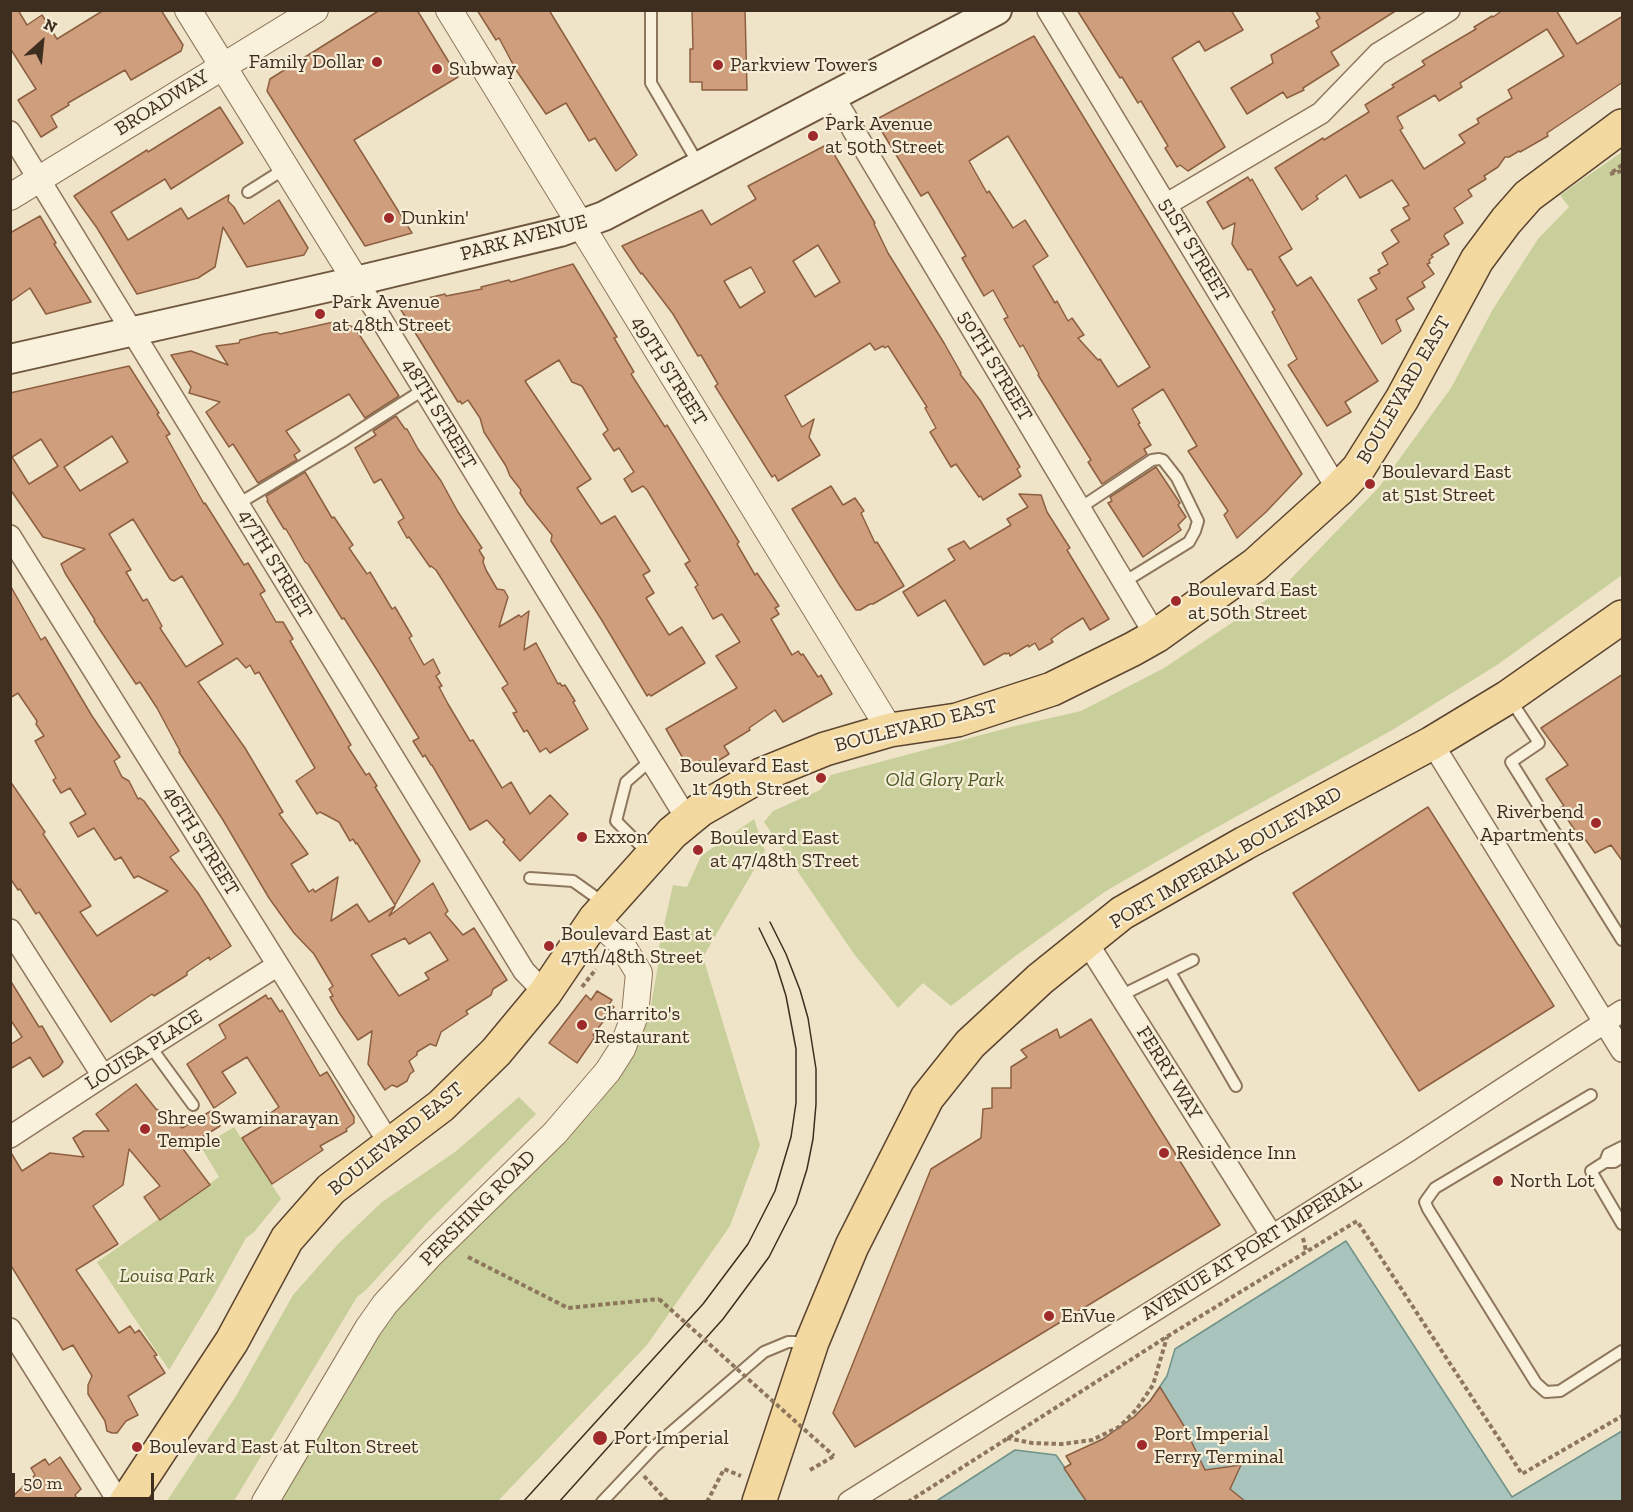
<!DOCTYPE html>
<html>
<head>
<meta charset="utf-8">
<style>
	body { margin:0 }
	#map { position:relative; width:1633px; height:1512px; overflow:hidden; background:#f0e4c8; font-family:"Zilla Slab",serif }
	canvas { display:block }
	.frame { position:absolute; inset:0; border:12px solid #3d2e20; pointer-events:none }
	.north { position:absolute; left:12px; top:12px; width:60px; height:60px; -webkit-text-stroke:4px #f7eed8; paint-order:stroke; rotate:27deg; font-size:16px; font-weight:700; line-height:24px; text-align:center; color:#3d2e20 }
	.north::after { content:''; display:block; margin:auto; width:21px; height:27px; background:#3d2e20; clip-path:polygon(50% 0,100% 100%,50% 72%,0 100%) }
	.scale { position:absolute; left:12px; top:1473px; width:142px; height:27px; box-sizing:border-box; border:3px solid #3d2e20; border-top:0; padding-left:8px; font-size:18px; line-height:21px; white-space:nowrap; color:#3d2e20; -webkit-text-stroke:4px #f7eed8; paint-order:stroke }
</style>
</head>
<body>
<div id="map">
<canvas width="1633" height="1512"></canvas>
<div class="frame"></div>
<div class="north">N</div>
<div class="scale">50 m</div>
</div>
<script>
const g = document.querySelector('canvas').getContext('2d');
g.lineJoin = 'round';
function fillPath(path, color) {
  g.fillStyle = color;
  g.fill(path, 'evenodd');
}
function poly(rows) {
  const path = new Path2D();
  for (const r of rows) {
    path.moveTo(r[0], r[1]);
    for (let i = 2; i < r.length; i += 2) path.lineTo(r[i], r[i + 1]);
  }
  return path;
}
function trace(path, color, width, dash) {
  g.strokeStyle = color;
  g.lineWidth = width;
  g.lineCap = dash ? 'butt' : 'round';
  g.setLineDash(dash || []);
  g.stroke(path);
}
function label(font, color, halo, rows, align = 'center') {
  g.font = font + ' "Zilla Slab",serif';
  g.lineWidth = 4.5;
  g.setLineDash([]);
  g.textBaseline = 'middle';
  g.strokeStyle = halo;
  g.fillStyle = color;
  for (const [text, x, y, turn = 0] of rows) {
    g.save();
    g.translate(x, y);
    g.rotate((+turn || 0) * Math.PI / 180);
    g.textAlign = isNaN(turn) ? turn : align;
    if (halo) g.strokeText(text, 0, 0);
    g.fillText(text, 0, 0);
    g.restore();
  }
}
const green = poly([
	[1622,152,1622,575,1497,665,1394,729,1203,835,1106,891,1014,957,951,1006,923,983,898,1008,854,954,764,822,773,811,820,790,831,775,1015,726,1081,711,1164,668,1278,592,1379,487,1451,388,1493,309,1538,239,1569,207,1560,195],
	[754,819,765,851,703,957,760,1145,730,1226,647,1345,498,1501,280,1502,378,1334,425,1277,592,1112,614,1084,649,1017,661,948,659,947,673,885,687,887,701,856],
	[519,1097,536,1114,427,1223,366,1290,357,1297,234,1501,167,1501,236,1396,293,1295,339,1243,382,1202,455,1152],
	[234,1127,281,1199,254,1232,246,1238,212,1299,169,1370,97,1262,219,1177,201,1147]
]);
const water = poly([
	[1346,1241,1512,1497,1622,1431,1622,1501,935,1502,1015,1450,1056,1455,1065,1468,1071,1464,1067,1457,1103,1439,1134,1417,1150,1401,1167,1376,1175,1349,1346,1241]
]);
const building = poly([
	[10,10,18,10,27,25,42,15,57,39,104,10,161,10,183,45,181,51,131,80,125,70,68,103,69,105,51,116,57,127,41,137,18,100,36,89,10,48,10,10],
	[380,10,417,10,458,77,354,140,412,233,365,246,267,91,270,79,380,10],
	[477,10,549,10,637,155,616,171,595,138,589,141,566,103,546,114,516,70,499,38,496,40,477,10],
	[692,10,745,10,747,90,702,90,702,82,690,82,690,49,693,49,692,10],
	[1077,10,1231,10,1243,30,1205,51,1199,41,1172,58,1225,147,1188,171,1180,165,1177,167,1165,148,1168,146,1141,101,1138,103,1122,77,1120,78,1077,10],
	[1315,10,1397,10,1331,52,1339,65,1303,88,1304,90,1287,98,1283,92,1247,114,1231,88,1273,63,1271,55,1319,27,1316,21,1320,18,1315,10],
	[1503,10,1556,10,1577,44,1623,16,1623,82,1547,133,1548,136,1520,152,1519,151,1509,157,1505,157,1498,167,1484,176,1486,179,1468,190,1472,196,1454,208,1463,223,1445,234,1444,236,1449,244,1431,255,1433,257,1429,260,1430,263,1427,264,1434,274,1422,282,1425,287,1407,298,1414,309,1396,320,1401,331,1382,344,1358,300,1377,289,1370,278,1380,273,1378,270,1388,264,1382,253,1399,242,1391,230,1410,219,1403,208,1409,205,1392,180,1360,198,1346,175,1316,196,1318,199,1302,210,1275,168,1323,138,1324,140,1369,112,1365,105,1394,87,1392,85,1425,65,1422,61,1476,29,1474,27,1492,16,1493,17,1503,10],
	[1547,29,1564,56,1508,90,1512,98,1477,119,1479,123,1459,135,1465,143,1424,169,1400,130,1403,128,1397,117,1435,95,1439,101,1462,87,1460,83,1547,29],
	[1034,36,1302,474,1266,512,1237,538,1224,515,1228,511,1188,451,1197,446,1163,389,1132,409,1140,423,1138,424,1151,445,1144,449,1147,454,1102,484,1088,462,1091,460,1038,375,1039,374,1023,345,1020,347,1004,319,1008,317,993,290,984,296,962,258,966,256,928,192,921,196,875,120,1034,36],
	[1008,136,1150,367,1118,387,1100,359,1098,360,1078,338,1084,335,1072,318,1068,321,1057,301,1055,303,1033,266,1048,256,1025,220,1013,228,989,191,987,193,969,161,1008,136],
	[220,107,243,143,171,189,165,179,111,212,128,240,181,208,188,219,229,195,228,201,234,207,244,224,279,200,308,248,304,255,247,267,223,227,215,267,198,278,137,294,97,228,74,196,147,150,148,152,220,107],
	[828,144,875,223,874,224,888,253,944,343,961,373,960,374,980,400,1020,467,1017,469,1021,476,983,500,981,496,979,497,956,464,951,467,930,432,936,428,925,408,927,407,888,346,885,348,883,346,875,350,870,343,785,396,802,427,814,419,809,437,820,455,778,481,775,475,772,477,715,386,718,384,701,355,698,356,673,314,642,273,641,274,622,246,702,210,711,225,756,199,748,186,828,144],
	[818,245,840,282,815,297,793,261,818,245],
	[751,267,765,292,740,308,724,281,751,267],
	[1248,177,1250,181,1252,179,1292,249,1279,257,1297,286,1311,277,1378,381,1345,402,1351,412,1327,426,1288,365,1297,359,1272,312,1275,310,1251,269,1248,270,1232,244,1235,223,1223,229,1207,202,1248,177],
	[40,216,56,243,54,244,91,302,46,314,30,288,10,302,10,233,40,216],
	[573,264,617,337,614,338,634,372,631,374,665,427,667,425,677,441,714,501,739,542,737,544,755,575,757,573,779,606,775,608,779,614,771,619,792,655,798,651,801,655,803,654,818,677,821,675,832,694,783,722,775,710,749,728,750,730,724,746,729,754,705,769,700,761,688,767,666,729,737,688,716,656,740,642,722,614,713,619,695,587,698,585,685,564,690,561,647,490,643,486,632,492,624,479,634,472,619,448,614,451,603,434,608,430,582,386,572,382,559,360,525,381,591,479,577,488,601,524,615,516,650,571,643,575,654,593,646,598,669,635,682,627,705,663,651,696,649,694,647,696,601,619,553,544,551,541,552,535,527,504,520,493,521,490,510,476,506,466,484,432,480,418,468,400,462,404,460,401,458,402,398,305,445,294,446,296,482,289,481,287,509,280,511,282,573,264],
	[338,321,355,328,399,396,365,418,349,394,286,431,300,451,294,455,297,460,258,483,233,444,229,447,206,412,220,402,189,393,191,387,171,355,191,351,228,365,216,346,239,343,240,340,264,334,277,332,280,334,338,321],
	[129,366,159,413,157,414,170,434,166,436,204,504,205,503,244,565,248,563,265,591,260,594,276,622,283,622,293,639,290,641,351,745,348,747,366,775,369,773,377,786,375,787,420,861,395,905,357,843,356,844,353,839,350,841,339,822,320,812,317,814,296,781,315,768,259,672,255,674,250,665,246,668,237,658,198,682,245,748,283,812,279,814,308,854,291,864,309,892,313,889,315,892,338,877,331,921,357,904,369,922,395,906,389,916,433,883,448,911,445,914,463,935,474,928,507,980,493,989,491,995,466,1011,468,1014,441,1032,436,1046,430,1044,417,1052,417,1055,409,1061,414,1071,410,1074,407,1081,397,1087,392,1085,385,1090,368,1064,372,1031,358,1040,340,1014,330,997,333,996,329,989,333,986,314,954,294,933,269,898,223,820,179,752,180,751,157,708,140,682,136,684,94,621,95,620,65,573,61,564,85,549,43,537,10,489,10,393,129,366],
	[112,436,128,462,80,491,64,467,112,436],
	[41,439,58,466,29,484,12,457,41,439],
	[133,519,170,579,174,581,182,576,223,644,186,667,160,628,162,626,147,599,143,601,126,572,131,570,109,534,133,519],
	[430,932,448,960,425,973,429,979,399,996,371,955,405,938,409,944,430,932],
	[396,416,405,429,407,429,418,449,441,481,458,512,482,548,479,550,484,558,483,562,486,570,497,589,504,590,508,597,499,627,519,615,521,617,529,611,524,650,536,643,558,684,560,683,562,686,565,685,575,701,573,702,588,729,550,753,546,748,540,752,527,730,524,732,513,713,517,712,502,688,508,684,436,570,431,566,430,567,409,537,407,538,398,522,404,518,381,479,374,483,355,448,376,435,373,431,396,416],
	[1156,467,1180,503,1178,505,1186,517,1178,525,1181,530,1143,557,1108,503,1112,501,1110,497,1156,467],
	[305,472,332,518,334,517,353,545,349,548,367,574,370,572,392,609,395,607,412,636,409,638,424,665,433,659,440,673,436,676,442,686,439,687,448,704,470,741,473,740,502,788,511,782,530,814,550,795,568,814,520,861,503,842,505,840,487,820,470,830,432,765,431,765,425,755,423,757,413,741,419,738,379,673,344,618,342,619,308,564,305,562,286,529,284,529,267,501,268,500,266,496,305,472],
	[831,486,843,505,855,498,864,511,861,513,875,543,877,542,904,586,873,604,870,604,860,610,856,610,840,586,792,509,831,486],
	[1019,494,1041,495,1047,512,1070,548,1067,550,1109,619,1090,630,1083,618,1065,629,1051,639,1053,642,1039,650,1035,643,1029,647,1028,645,1010,656,1009,653,1006,654,1005,653,984,665,945,600,918,616,903,592,955,560,948,549,964,541,970,549,1011,525,1007,519,1028,507,1019,494],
	[10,585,41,640,45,637,92,716,120,757,114,761,122,777,129,781,138,799,140,798,144,801,179,851,170,857,198,893,231,946,210,960,209,957,187,972,187,975,154,996,152,994,111,1022,39,912,36,914,20,889,18,890,10,878,10,781,45,832,43,834,91,906,80,912,97,936,168,891,138,876,134,878,121,857,115,860,94,828,78,837,70,823,86,814,70,788,61,793,53,780,56,778,35,741,44,736,36,724,37,721,18,693,10,698,10,585],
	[1623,674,1623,862,1611,845,1595,853,1585,839,1582,841,1560,808,1564,806,1546,779,1568,765,1541,728,1623,674],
	[1428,807,1554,1006,1419,1091,1293,893,1428,807],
	[10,980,39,1027,42,1026,63,1062,59,1067,43,1077,30,1057,10,1069,10,1045,22,1037,10,1019,10,980],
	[597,991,612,1000,609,1004,614,1007,593,1035,595,1037,577,1063,549,1043,586,995,591,1000,597,991],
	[266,995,268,999,271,998,280,1012,282,1010,320,1076,327,1072,354,1117,354,1123,346,1129,347,1131,320,1146,323,1150,272,1184,242,1138,262,1126,259,1121,279,1107,247,1057,222,1072,236,1093,214,1108,187,1064,226,1038,219,1025,266,995],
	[1091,1019,1220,1225,855,1447,833,1413,931,1169,981,1138,983,1109,992,1108,992,1088,1011,1088,1011,1067,1027,1057,1021,1050,1057,1029,1060,1038,1091,1019],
	[136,1084,156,1109,171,1115,182,1128,211,1111,220,1126,183,1149,210,1185,160,1220,144,1197,160,1186,129,1149,123,1185,93,1206,118,1244,76,1270,119,1333,130,1326,135,1333,139,1330,157,1355,154,1356,165,1373,128,1396,138,1415,126,1421,117,1433,112,1433,107,1431,105,1421,88,1394,88,1385,92,1376,73,1345,63,1350,10,1264,10,1151,22,1171,50,1153,84,1157,73,1138,84,1131,109,1131,96,1114,136,1084],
	[1160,1387,1184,1426,1205,1470,1241,1465,1230,1489,1246,1502,1087,1502,1080,1492,1064,1468,1071,1464,1066,1456,1103,1439,1134,1417,1150,1401,1160,1387],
	[60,1457,81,1489,75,1495,79,1502,10,1502,10,1499,35,1475,31,1468,45,1459,49,1465,60,1457]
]);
const path = poly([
	[1622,165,1610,174,1622,171],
	[582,987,596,969],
	[1303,1238,1306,1251],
	[468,1257,568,1308,659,1299],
	[1007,1438,1032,1443,1062,1444,1092,1440,1119,1427,1136,1410,1153,1385,1167,1337],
	[810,1470,834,1456],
	[644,1476,668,1502],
	[707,1502,724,1469,741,1476],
	[908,1502,1168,1336,1357,1221,1522,1474,1622,1416]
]);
const service = poly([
	[651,10,651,83,699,165],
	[248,192,286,168],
	[238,504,341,442,423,390],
	[1080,508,1152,460,1159,459,1163,460,1177,478,1198,521,1195,531,1189,542,1124,582],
	[1510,699,1539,743,1511,762,1622,940],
	[649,854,616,821,626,782,650,761],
	[530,878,573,881,604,903],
	[1170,972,1236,1086],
	[1120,996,1193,960],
	[150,1046,193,1105],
	[1591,1095,1435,1188,1425,1202,1428,1209,1536,1383,1546,1392,1560,1391,1622,1351],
	[1622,1147,1608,1154,1605,1162,1614,1162,1622,1157],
	[1605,1162,1591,1171,1622,1224],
	[602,1502,654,1447,764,1352,788,1342,809,1342]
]);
const minor = poly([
	[1048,10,1338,490],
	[833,96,1156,636],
	[10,132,524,971,545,993],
	[1167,204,1321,113,1378,54,1449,10],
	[356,281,373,306,687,819],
	[10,536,391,1146],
	[1432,743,1622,1051],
	[10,930,103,1076],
	[1086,941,1272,1236],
	[10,1137,103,1076,278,965],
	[10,1329,119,1502],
	[849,1502,1408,1151,1622,1011]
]);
const tertiary = poly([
	[188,10,356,281],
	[449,10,890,730],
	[10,197,315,10],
	[265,1502,368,1328,385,1304,431,1254,555,1133,608,1071,622,1049,635,1015,639,973,620,942,595,919]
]);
const secondary = poly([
	[10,359,356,281,560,232,604,216,997,10]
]);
const primary = poly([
	[126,1502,232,1341,287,1239,331,1189,441,1106,496,1052,545,993,595,919,672,833,700,810,761,775,825,749,890,730,957,720,1052,689,1133,649,1156,636,1255,565,1338,490,1358,469,1402,399,1477,260,1506,221,1528,196,1622,126],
	[759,1502,812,1342,852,1246,927,1098,970,1044,1040,979,1122,913,1245,843,1432,743,1508,697,1622,617]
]);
const tram = poly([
	[523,1502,703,1304,748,1244,775,1191,791,1137,796,1103,796,1049,786,996,775,961,759,928],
	[559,1502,723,1319,769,1257,796,1204,807,1169,813,1139,816,1104,816,1069,808,1018,800,990,786,954,770,922]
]);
const pathBridge = poly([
	[659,1299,834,1456]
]);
const markers = [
	[377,62,6,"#9e2a2b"],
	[718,65,6,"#9e2a2b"],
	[437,69,6,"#9e2a2b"],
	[813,136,6,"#9e2a2b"],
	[389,218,6,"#9e2a2b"],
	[320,314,6,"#9e2a2b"],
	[1370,484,6,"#9e2a2b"],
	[1176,601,6,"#9e2a2b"],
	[821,778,6,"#9e2a2b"],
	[1596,823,6,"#9e2a2b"],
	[582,837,6,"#9e2a2b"],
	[698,850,6,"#9e2a2b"],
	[549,946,6,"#9e2a2b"],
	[582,1025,6,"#9e2a2b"],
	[145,1129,6,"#9e2a2b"],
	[1164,1153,6,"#9e2a2b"],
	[1498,1181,6,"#9e2a2b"],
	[1049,1316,6,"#9e2a2b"],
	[600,1438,8,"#9e2a2b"],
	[1142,1445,6,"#9e2a2b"],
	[137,1447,6,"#9e2a2b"]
];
const poiNames = [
	["Family Dollar",365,62,"right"],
	["Parkview Towers",730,65],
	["Subway",449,69],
	["Park Avenue",825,124],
	["at 50th Street",825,147],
	["Dunkin'",401,218],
	["Park Avenue",332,302],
	["at 48th Street",332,325],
	["Boulevard East",1382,472],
	["at 51st Street",1382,495],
	["Boulevard East",1188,590],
	["at 50th Street",1188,613],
	["Boulevard East",809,766,"right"],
	["1t 49th Street",809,789,"right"],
	["Riverbend",1584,812,"right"],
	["Apartments",1584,835,"right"],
	["Exxon",594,837],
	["Boulevard East",710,838],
	["at 47/48th STreet",710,861],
	["Boulevard East at",561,934],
	["47th/48th Street",561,957],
	["Charrito's",594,1014],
	["Restaurant",594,1037],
	["Shree Swaminarayan",157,1118],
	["Temple",157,1141],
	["Residence Inn",1176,1153],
	["North Lot",1510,1181],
	["EnVue",1061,1316],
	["Port Imperial",1154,1434],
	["Ferry Terminal",1154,1457],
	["Port Imperial",614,1438],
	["Boulevard East at Fulton Street",149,1447]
];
const streetNames = [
	["BROADWAY",162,103,-32],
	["PARK AVENUE",524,238,-15],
	["51ST STREET",1194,250,59],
	["50TH STREET",995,366,59],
	["49TH STREET",669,371,58],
	["BOULEVARD EAST",1404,390,-60],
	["48TH STREET",439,414,59],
	["47TH STREET",275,564,59],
	["BOULEVARD EAST",916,726,-14],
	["46TH STREET",201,841,58],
	["PORT IMPERIAL BOULEVARD",1226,858,-30],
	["LOUISA PLACE",144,1050,-32],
	["FERRY WAY",1169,1073,58],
	["BOULEVARD EAST",396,1139,-39],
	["PERSHING ROAD",478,1208,-45],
	["AVENUE AT PORT IMPERIAL",1252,1248,-32]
];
const parkNames = [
	["Old Glory Park",945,780],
	["Louisa Park",167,1276]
];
fillPath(green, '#c9cf9b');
fillPath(water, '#a9c4bc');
trace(water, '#6f938a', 1.5);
fillPath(building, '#cf9f7d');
trace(building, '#8d5f41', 1.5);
trace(service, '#8d765c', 14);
trace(minor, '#8d765c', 24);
trace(tertiary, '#8d765c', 28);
trace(secondary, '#6f573f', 32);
trace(primary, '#5b4430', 36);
trace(path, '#8d765c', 4, [4.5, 3]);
trace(service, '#faf1dc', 10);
trace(minor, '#faf1dc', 21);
trace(tertiary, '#faf1dc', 26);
trace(secondary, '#faf1dc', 28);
trace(primary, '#f3d9a0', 33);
trace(tram, '#3d2e20', 1.5);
trace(pathBridge, '#8d765c', 4, [4.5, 3]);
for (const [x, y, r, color] of markers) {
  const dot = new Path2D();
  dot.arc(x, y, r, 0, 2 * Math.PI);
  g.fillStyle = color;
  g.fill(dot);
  trace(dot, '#f7eed8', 2);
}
label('20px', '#3d2e20', '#f7eed8', poiNames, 'left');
label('20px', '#3d2e20', '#f7eed8', streetNames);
label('italic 20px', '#4d5a26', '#f7eed8', parkNames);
</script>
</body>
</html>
